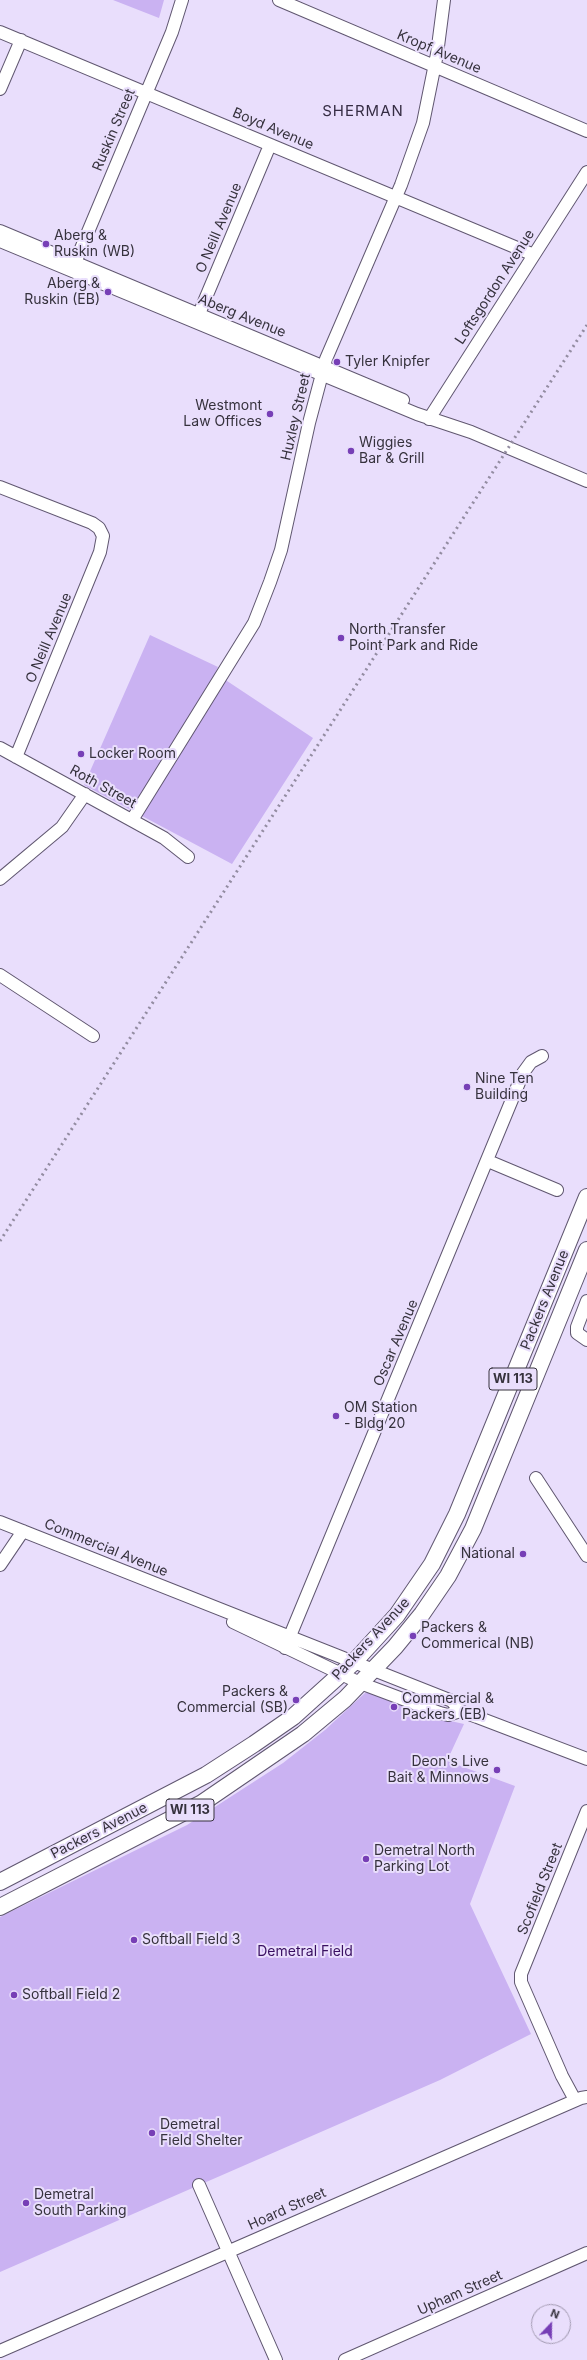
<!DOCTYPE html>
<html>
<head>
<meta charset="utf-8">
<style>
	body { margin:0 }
	#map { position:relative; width:587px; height:2360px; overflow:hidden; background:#e9defc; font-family:Inter,sans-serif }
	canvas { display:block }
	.north { position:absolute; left:531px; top:2304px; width:40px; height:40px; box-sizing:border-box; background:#e9defc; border:1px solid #a199b0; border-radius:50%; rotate:22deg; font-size:11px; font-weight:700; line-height:16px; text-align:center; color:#36323d }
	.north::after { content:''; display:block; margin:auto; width:14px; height:18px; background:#773fb6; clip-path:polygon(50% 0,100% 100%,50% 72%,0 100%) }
</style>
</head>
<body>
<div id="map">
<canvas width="587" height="2360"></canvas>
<div class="north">N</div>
</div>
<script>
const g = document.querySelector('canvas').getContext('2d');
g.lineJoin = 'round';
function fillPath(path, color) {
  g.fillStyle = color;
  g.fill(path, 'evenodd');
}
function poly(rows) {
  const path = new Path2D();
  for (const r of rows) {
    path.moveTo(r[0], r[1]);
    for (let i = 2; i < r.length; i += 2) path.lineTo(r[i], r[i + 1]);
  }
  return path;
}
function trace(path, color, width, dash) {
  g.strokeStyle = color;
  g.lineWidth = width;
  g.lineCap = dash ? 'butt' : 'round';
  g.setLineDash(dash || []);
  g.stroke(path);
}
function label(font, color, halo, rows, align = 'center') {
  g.font = font + ' Inter,sans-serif';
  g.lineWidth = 4;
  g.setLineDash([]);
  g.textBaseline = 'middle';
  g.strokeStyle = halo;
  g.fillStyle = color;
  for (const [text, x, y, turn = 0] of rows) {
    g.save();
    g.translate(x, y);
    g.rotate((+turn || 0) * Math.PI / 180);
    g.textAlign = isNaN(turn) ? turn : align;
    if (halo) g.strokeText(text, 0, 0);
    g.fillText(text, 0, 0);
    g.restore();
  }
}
const green = poly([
	[113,0,164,0,159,18],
	[150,635,218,667,215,673,313,738,232,864,84,785],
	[365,1693,372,1693,437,1718,464,1724,447,1761,515,1786,470,1904,531,2034,440,2080,0,2272,0,1917,187,1825,283,1763,325,1730]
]);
const minor = poly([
	[279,0,587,131],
	[0,32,534,255],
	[0,89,21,40],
	[0,231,403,400],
	[0,241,417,414,471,432,587,481],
	[72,270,172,32,182,0],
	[196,321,270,145],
	[429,419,587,172],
	[0,487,92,523,99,528,103,536,100,552,16,757],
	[0,748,164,838,188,857],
	[132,820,254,623,270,582,281,550,309,423,326,359,401,185,423,123,437,54,444,0],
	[0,879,62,827,85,794],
	[0,975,93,1036],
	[488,1161,557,1190],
	[587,1301,577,1327,577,1333,587,1340],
	[536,1478,587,1556],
	[0,1522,452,1701,460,1711],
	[0,1565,23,1531],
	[233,1622,360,1683,440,1713,448,1715,460,1711,477,1717,587,1759],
	[285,1648,523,1073,531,1062,542,1056],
	[575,2100,562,2076,521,1982,521,1974,587,1811],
	[199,2185,276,2360],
	[0,2351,581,2098,587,2097],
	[345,2360,587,2253]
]);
const major = poly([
	[0,1882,206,1775,254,1744,293,1717,354,1662,397,1615,432,1564,457,1514,587,1197],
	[0,1907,202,1803,303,1734,345,1699,395,1647,422,1614,448,1576,473,1529,587,1250]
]);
const rail = poly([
	[0,1241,587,325]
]);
const markers = [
	[46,244,4,"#773fb6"],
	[108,292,4,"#773fb6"],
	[337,362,4,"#773fb6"],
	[270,414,4,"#773fb6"],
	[351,451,4,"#773fb6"],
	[341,638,4,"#773fb6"],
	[81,754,4,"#773fb6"],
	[467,1087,4,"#773fb6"],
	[336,1416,4,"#773fb6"],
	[523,1554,4,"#773fb6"],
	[413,1636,4,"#773fb6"],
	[296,1700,4,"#773fb6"],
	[394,1707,4,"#773fb6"],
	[497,1770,4,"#773fb6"],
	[366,1859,4,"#773fb6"],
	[134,1940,4,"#773fb6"],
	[14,1995,4,"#773fb6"],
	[152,2133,4,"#773fb6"],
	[26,2203,4,"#773fb6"]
];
const shields = [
	[513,1379,48],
	[190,1810,48]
];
const shieldNames = [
	["WI 113",513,1379],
	["WI 113",190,1810]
];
const streetNames = [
	["Kropf Avenue",439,52,23],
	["Boyd Avenue",273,129,23],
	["Ruskin Street",114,130,-67],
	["O Neill Avenue",219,228,-67],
	["Loftsgordon Avenue",495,287,-57],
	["Aberg Avenue",242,316,22],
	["Huxley Street",296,417,-77],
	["O Neill Avenue",49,638,-67],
	["Roth Street",103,787,29],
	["Packers Avenue",545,1300,-68],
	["Oscar Avenue",396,1343,-67],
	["Commercial Avenue",106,1548,22],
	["Packers Avenue",371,1639,-47],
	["Packers Avenue",99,1831,-27],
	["Scofield Street",540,1889,-68],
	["Hoard Street",287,2209,-24],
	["Upham Street",460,2293,-24]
];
const poiNames = [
	["Aberg &",54,236],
	["Ruskin (WB)",54,252],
	["Aberg &",100,284,"right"],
	["Ruskin (EB)",100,300,"right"],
	["Tyler Knipfer",345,362],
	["Westmont",262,406,"right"],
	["Law Offices",262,422,"right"],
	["Wiggies",359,443],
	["Bar & Grill",359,459],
	["North Transfer",349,630],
	["Point Park and Ride",349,646],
	["Locker Room",89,754],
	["Nine Ten",475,1079],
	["Building",475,1095],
	["OM Station",344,1408],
	["- Bldg 20",344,1424],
	["National",515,1554,"right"],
	["Packers &",421,1628],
	["Commerical (NB)",421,1644],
	["Packers &",288,1692,"right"],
	["Commercial (SB)",288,1708,"right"],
	["Commercial &",402,1699],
	["Packers (EB)",402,1715],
	["Deon's Live",489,1762,"right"],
	["Bait & Minnows",489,1778,"right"],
	["Demetral North",374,1851],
	["Parking Lot",374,1867],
	["Softball Field 3",142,1940],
	["Softball Field 2",22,1995],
	["Demetral",160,2125],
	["Field Shelter",160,2141],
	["Demetral",34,2195],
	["South Parking",34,2211]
];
const parkNames = [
	["Demetral Field",305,1952]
];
const neighbourhoodNames = [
	["SHERMAN",363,111]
];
fillPath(green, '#cab2f2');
trace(minor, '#605770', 14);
trace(major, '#605770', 18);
trace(minor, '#fff', 12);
trace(major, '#fff', 16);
trace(rail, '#938ca1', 3, [2, 4]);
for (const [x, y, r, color] of markers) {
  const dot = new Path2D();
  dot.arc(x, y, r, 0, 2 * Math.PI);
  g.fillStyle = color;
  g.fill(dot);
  trace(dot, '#e9defc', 1.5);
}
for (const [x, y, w] of shields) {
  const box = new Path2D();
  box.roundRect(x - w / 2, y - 11, w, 22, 3);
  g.fillStyle = '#e9defc';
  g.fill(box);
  trace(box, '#36323d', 1);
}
label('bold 13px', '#36323d', null, shieldNames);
label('14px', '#36323d', '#e9defc', streetNames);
label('14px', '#36323d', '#e9defc', poiNames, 'left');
label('14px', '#390f61', '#e9defc', parkNames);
g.letterSpacing = '1px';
label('15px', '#362d44', '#e9defc', neighbourhoodNames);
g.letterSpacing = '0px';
</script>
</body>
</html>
